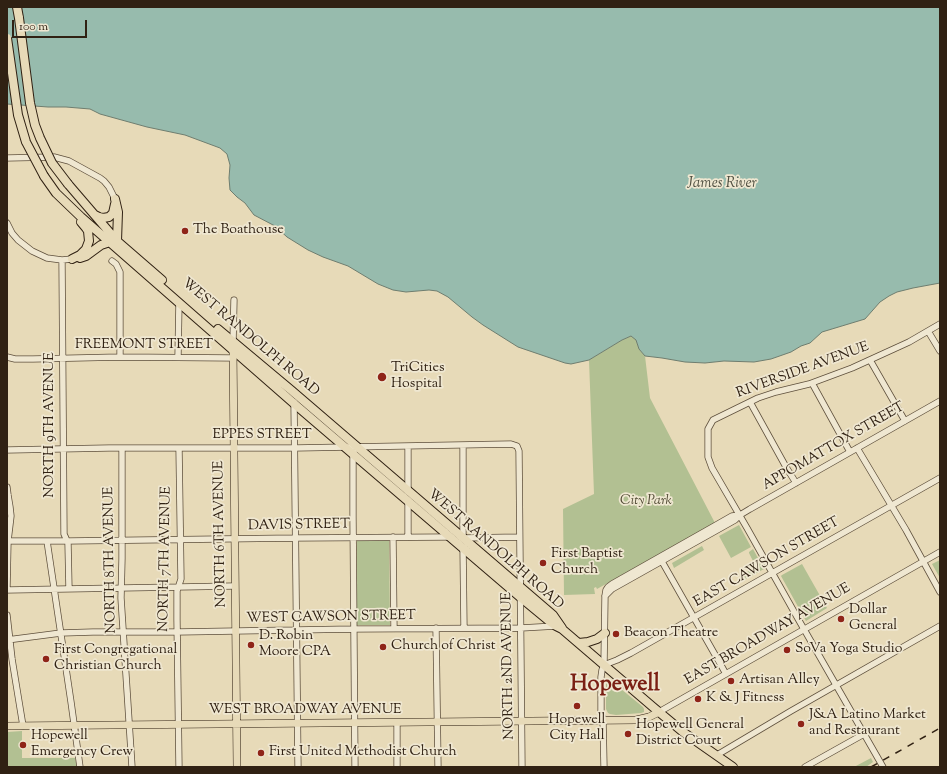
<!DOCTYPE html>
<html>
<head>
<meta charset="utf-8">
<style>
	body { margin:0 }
	#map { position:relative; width:947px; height:774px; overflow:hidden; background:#e7dab8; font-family:"Sorts Mill Goudy",serif }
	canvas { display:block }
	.frame { position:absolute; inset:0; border:8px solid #302113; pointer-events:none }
	.scale { position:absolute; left:12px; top:20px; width:75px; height:18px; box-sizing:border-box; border:2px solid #302113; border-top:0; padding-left:5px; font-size:12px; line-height:14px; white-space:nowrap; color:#302113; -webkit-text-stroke:3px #efe7d1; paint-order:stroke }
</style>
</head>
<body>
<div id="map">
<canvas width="947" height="774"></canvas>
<div class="frame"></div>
<div class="scale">100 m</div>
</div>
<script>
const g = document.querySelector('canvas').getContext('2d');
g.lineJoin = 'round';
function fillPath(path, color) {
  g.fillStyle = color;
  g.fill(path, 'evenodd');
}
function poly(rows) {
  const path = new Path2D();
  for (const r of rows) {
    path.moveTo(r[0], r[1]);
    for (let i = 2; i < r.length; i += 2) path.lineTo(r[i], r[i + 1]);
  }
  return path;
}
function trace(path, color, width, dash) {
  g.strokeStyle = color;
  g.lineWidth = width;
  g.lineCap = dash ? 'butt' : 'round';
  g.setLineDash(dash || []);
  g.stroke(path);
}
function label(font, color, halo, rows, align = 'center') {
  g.font = font + ' "Sorts Mill Goudy",serif';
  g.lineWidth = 3.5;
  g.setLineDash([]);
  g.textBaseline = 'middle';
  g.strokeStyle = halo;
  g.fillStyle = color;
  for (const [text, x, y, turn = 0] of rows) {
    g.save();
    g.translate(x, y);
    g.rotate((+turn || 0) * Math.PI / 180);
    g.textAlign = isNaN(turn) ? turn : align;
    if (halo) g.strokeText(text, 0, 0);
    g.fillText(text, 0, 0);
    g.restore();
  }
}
const green = poly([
	[631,336,636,339,639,349,645,356,650,398,715,523,597,589,596,587,594,588,595,594,564,595,563,509,594,494,589,360,622,340],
	[739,525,751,547,731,558,719,536],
	[357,540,389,540,390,625,357,625],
	[702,546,704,550,674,568,672,563],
	[753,549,764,569,744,580,741,575,756,567,749,553,749,552],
	[940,560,940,578,932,564],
	[802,564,827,608,806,621,781,576,782,575],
	[609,680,610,680,643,707,644,709,644,712,641,713,616,715,610,714,608,713,606,709,606,683],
	[22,731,22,758,75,758,77,767,7,767,7,732],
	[871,758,873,762,866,767,854,767]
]);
const water = poly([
	[7,7,940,7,940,283,913,288,897,292,889,296,880,302,865,319,822,332,810,343,801,346,791,352,771,359,754,362,724,361,705,363,685,362,662,358,645,356,639,349,636,340,631,336,622,340,589,360,571,364,565,363,518,347,483,325,472,317,448,297,437,291,429,290,406,292,393,290,378,284,348,266,323,257,308,250,287,237,275,226,254,215,245,203,237,197,230,190,229,178,230,165,227,154,220,148,185,135,147,127,100,114,90,109,66,107,48,107,7,104,7,7]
]);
const minor = poly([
	[7,158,54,157,69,161,100,178,104,181,109,187,115,199],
	[7,223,12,233,18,240,32,251,47,258,62,260,72,259],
	[62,260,64,534,68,543,69,589],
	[112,261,116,264,120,272,120,357],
	[928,331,940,351],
	[233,342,234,300],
	[7,357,15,359,33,359,120,357,233,358],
	[178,357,179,302],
	[870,360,905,421],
	[812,383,850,452],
	[294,402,298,767],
	[750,402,786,467,796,483],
	[463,445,463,539],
	[408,446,408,492],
	[122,448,122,559,121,598,132,767],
	[857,448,906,530,940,592],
	[7,450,109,448,295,448,511,444,517,446,519,451,522,767],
	[354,452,353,454,353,516,355,767],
	[7,487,8,495,10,507,11,516,8,541,7,588],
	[408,500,408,537],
	[393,537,394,629],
	[462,538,519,537],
	[8,541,68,541,296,538,451,537],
	[47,541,71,702,80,767],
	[463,547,464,628],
	[660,558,726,674],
	[7,590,235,586],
	[605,596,612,589,735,520,740,515,750,509,940,401],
	[7,615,12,659,23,726],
	[436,628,438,767],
	[7,640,61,633,93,632,177,632,354,629,521,628,556,626],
	[604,665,617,660,631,653,940,478],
	[659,712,940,552],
	[397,723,397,767],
	[717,755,791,711,940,626],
	[179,767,177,620,177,591,181,579,179,448],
	[604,767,603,720,601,713,601,677,602,670,604,665,605,596,606,590,608,587,612,584,711,528,732,516,740,515],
	[805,767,864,734],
	[883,767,801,624,747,528,712,468,708,457,708,429,713,420,758,398,776,392,809,384,852,368,909,342,940,324]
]);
const major = poly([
	[233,346,237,767],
	[7,726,636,720,649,717,659,712]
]);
const highway = poly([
	[17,7,19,18],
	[44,176,56,193,81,217,298,407,520,597,549,621,556,626,562,629,653,707,683,732,733,767],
	[68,184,117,241,162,280],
	[115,199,118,212,117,241],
	[95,215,99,217,103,218,109,217,113,213,115,204],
	[80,258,86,256,101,245,110,242],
	[72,259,80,255,86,249,89,241,88,231,86,228,81,222],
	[218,329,291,390,553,615,562,628],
	[579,643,588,642,597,639,605,633]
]);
const rail = poly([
	[871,767,940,728]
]);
const highwayBridge = poly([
	[19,18,30,103,35,125,40,138,52,163,68,184],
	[7,38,18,115,26,142,44,176]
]);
const markers = [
	[185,231,4,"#8f2418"],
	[382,377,5,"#8f2418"],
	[543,563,4,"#8f2418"],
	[841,619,4,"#8f2418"],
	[616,634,4,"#8f2418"],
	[251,645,4,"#8f2418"],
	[383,647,4,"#8f2418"],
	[787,650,4,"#8f2418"],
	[46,659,4,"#8f2418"],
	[731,681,4,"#8f2418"],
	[698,699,4,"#8f2418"],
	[577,706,4,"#8f2418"],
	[801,724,4,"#8f2418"],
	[628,734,4,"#8f2418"],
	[23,745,4,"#8f2418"],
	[261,753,4,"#8f2418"]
];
const poiNames = [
	["The Boathouse",193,231],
	["TriCities",391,369],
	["Hospital",391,385],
	["First Baptist",551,555],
	["Church",551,571],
	["Dollar",849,611],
	["General",849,627],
	["Beacon Theatre",624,634],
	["D. Robin",259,637],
	["Moore CPA",259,653],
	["Church of Christ",391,647],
	["SoVa Yoga Studio",795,650],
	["First Congregational",54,651],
	["Christian Church",54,667],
	["Artisan Alley",739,681],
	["K & J Fitness",706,699],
	["J&A Latino Market",809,716],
	["and Restaurant",809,732],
	["Hopewell",577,721,"center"],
	["City Hall",577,737,"center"],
	["Hopewell General",636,726],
	["District Court",636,742],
	["Hopewell",31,737],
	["Emergency Crew",31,753],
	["First United Methodist Church",269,753]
];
const streetNames = [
	["WEST RANDOLPH ROAD",250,338,40],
	["FREEMONT STREET",144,346],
	["RIVERSIDE AVENUE",803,371,-20],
	["NORTH 9TH AVENUE",51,425,-90],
	["EPPES STREET",262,436],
	["APPOMATTOX STREET",834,447,-30],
	["DAVIS STREET",299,526,-1],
	["NORTH 6TH AVENUE",221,534,-91],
	["WEST RANDOLPH ROAD",495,550,41],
	["NORTH 7TH AVENUE",166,559,-89],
	["NORTH 8TH AVENUE",111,560,-91],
	["EAST CAWSON STREET",767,563,-30],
	["WEST CAWSON STREET",331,618,-1],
	["EAST BROADWAY AVENUE",768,635,-30],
	["NORTH 2ND AVENUE",509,666,-91],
	["WEST BROADWAY AVENUE",305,711]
];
const parkNames = [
	["City Park",646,502]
];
const waterNames = [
	["James River",722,184]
];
const townNames = [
	["Hopewell",615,686]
];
fillPath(green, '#b2c092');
fillPath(water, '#97bbad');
trace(water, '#6e7d6f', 1);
trace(minor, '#5e4f3c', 7);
trace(major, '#302113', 8);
trace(highway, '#302113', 10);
trace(minor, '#efe7d1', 5.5);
trace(major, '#e7dab8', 7);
trace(highway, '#e7dab8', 8);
trace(rail, '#302113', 1.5, [7, 7]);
trace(highwayBridge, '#302113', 10, []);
trace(highwayBridge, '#e7dab8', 8);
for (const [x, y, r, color] of markers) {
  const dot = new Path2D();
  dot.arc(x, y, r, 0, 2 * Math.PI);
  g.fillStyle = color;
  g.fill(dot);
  trace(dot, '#efe7d1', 1.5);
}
label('14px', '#302113', '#efe7d1', poiNames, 'left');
label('14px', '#302113', '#efe7d1', streetNames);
label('italic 14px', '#504933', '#efe7d1', parkNames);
label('italic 15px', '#4f4f41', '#efe7d1', waterNames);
label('bold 22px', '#7a1f14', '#efe7d1', townNames);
</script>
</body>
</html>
